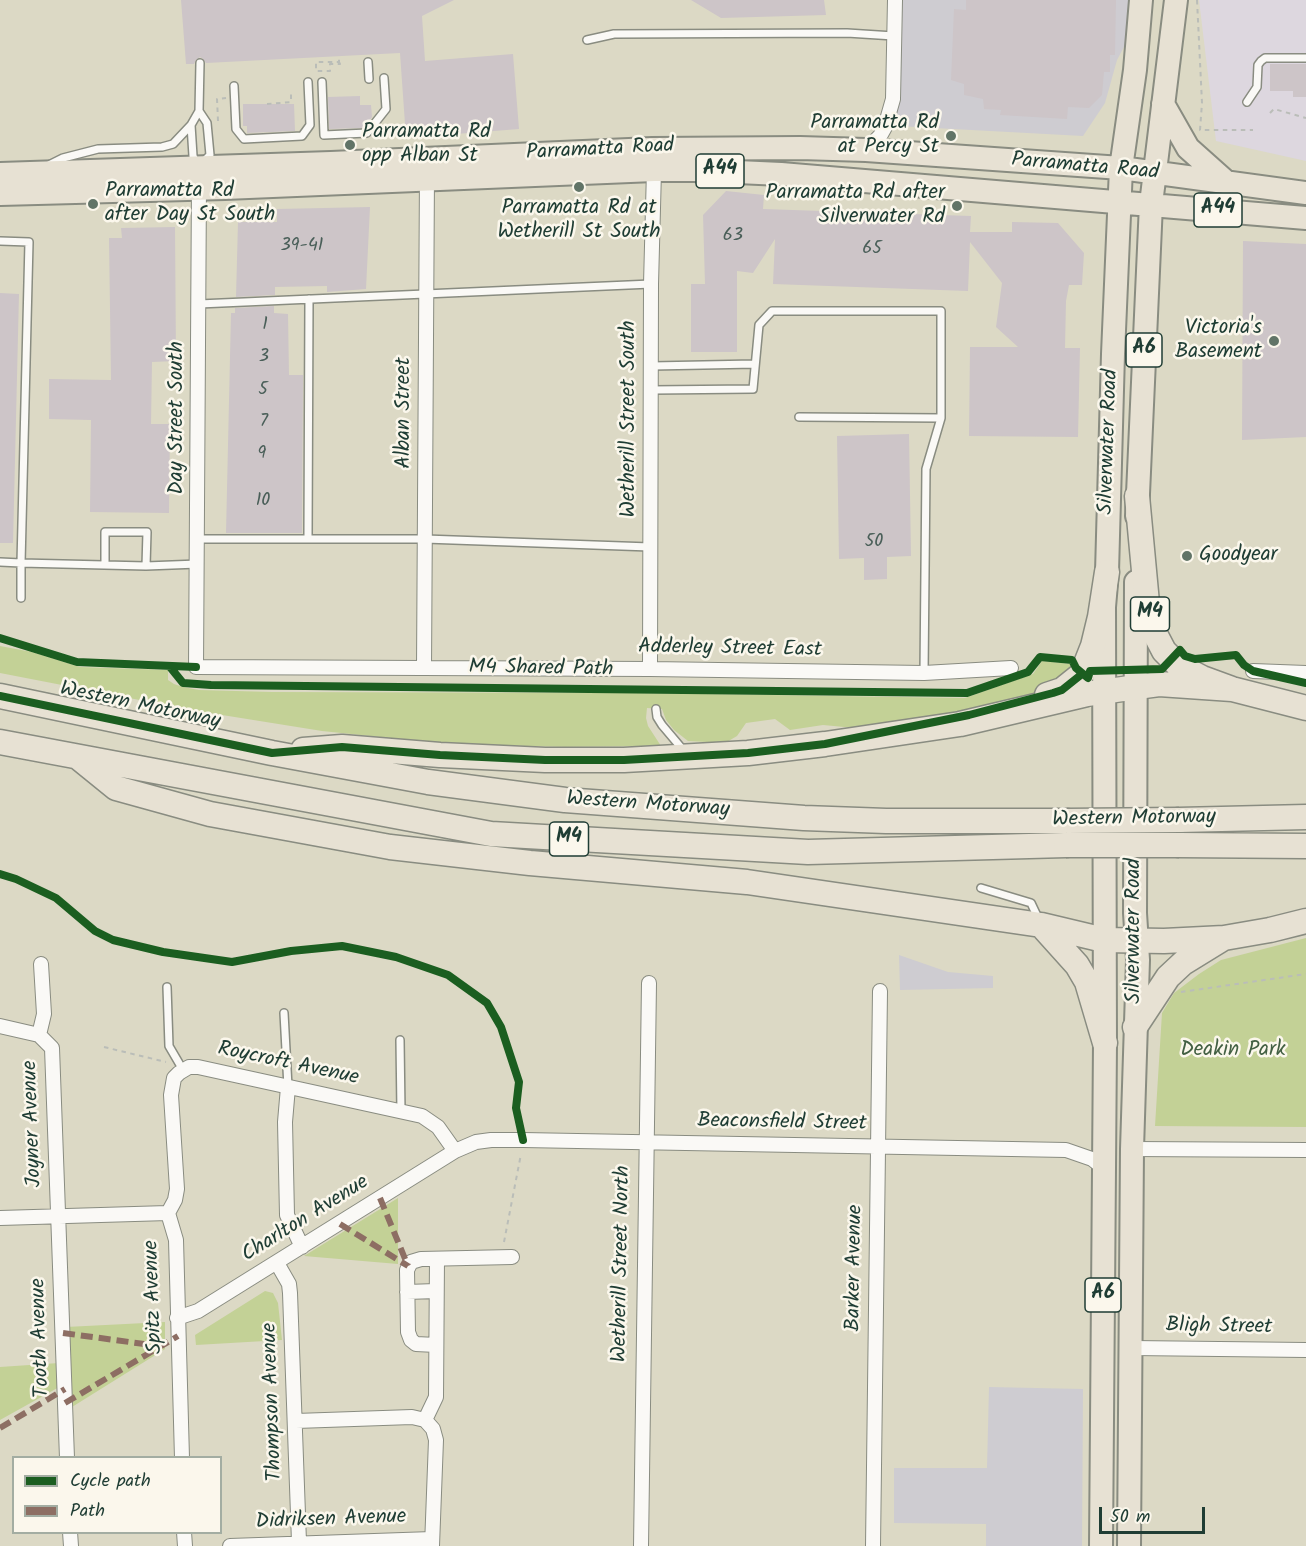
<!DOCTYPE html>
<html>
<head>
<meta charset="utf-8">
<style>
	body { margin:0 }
	#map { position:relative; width:1306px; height:1546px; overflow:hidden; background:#dcd9c5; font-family:Kalam,sans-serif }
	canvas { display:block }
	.legend { position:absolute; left:12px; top:1456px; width:210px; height:78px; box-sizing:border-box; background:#fbf7ec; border:2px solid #a3ada2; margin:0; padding:8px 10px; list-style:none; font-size:18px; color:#1f3d34 }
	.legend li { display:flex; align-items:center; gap:12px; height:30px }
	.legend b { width:30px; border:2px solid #a3ada2 }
	.scale { position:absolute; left:1099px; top:1507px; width:106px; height:27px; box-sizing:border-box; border:3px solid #1f3d34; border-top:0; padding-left:8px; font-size:18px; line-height:21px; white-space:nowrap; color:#1f3d34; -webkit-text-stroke:4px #fbf7ec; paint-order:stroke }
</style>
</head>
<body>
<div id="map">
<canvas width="1306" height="1546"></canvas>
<ul class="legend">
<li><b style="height:8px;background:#1b5e20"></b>Cycle path</li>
<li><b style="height:8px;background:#8d6e63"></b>Path</li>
</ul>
<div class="scale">50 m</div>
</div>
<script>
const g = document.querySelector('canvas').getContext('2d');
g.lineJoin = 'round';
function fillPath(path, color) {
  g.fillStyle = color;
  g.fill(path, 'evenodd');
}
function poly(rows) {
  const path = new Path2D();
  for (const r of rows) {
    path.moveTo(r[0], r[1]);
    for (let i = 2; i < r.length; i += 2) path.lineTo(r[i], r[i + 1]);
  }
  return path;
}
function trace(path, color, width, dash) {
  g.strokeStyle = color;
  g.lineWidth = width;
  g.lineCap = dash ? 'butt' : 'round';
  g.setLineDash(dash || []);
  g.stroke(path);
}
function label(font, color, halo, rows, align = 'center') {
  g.font = font + ' Kalam,sans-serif';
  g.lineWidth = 5;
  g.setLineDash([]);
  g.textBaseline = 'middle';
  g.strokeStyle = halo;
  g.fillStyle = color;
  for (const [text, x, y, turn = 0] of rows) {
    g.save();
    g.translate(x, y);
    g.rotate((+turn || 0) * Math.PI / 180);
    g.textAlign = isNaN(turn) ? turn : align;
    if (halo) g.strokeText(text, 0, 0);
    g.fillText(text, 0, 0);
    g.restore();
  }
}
const built = poly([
	[1199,0,1306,0,1306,161,1216,141]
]);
const industrial = poly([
	[896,0,1141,0,1141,15,1117,60,1105,103,1083,136,897,126],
	[899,955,948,972,993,976,993,988,900,990],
	[989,1387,1083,1389,1082,1546,986,1546,986,1524,894,1523,894,1468,987,1468]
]);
const green = poly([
	[0,646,32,652,80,667,168,670,168,680,174,684,183,687,199,690,272,692,637,693,965,698,1033,674,1042,661,1070,664,1074,672,1051,688,1034,694,927,718,855,728,823,725,790,730,775,719,746,723,737,736,725,743,688,741,674,730,666,720,662,709,647,708,646,718,648,726,661,746,565,747,448,744,322,731,191,710,0,673],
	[1306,938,1306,1127,1155,1126,1162,1013,1174,993,1199,974,1221,960],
	[398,1198,398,1264,304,1256],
	[265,1291,273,1293,278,1303,282,1340,196,1345,195,1335],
	[165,1322,165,1349,72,1407,66,1327],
	[59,1363,61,1386,0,1420,0,1367]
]);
const building = poly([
	[181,0,454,0,422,16,425,61,513,54,519,129,406,138,400,53,206,63,203,59,200,57,196,60,194,64,186,64],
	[691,0,824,0,826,15,721,18],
	[966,0,1116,0,1115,55,1110,55,1110,72,1104,72,1102,95,1089,108,1068,107,1067,119,1000,115,1001,110,984,109,983,99,964,95,964,84,951,80,954,9,966,10],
	[1270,64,1306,64,1306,97,1293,97,1293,91,1270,91],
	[360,96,360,105,371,105,372,117,364,128,329,129,328,97],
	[243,104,294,104,295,131,247,133,247,126,243,126],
	[726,191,764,195,763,209,971,216,970,232,1012,232,1012,222,1058,223,1084,253,1082,285,1069,285,1066,301,1065,348,1080,348,1078,437,969,436,970,347,1018,347,996,327,1002,283,970,242,968,291,773,284,775,239,753,273,737,271,737,352,691,352,691,284,705,284,703,215],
	[370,207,366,289,327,292,327,286,275,287,275,295,236,297,238,222,277,222,277,209],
	[175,227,176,361,152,362,151,424,170,424,169,513,90,512,91,420,49,419,49,379,111,380,109,238,122,238,121,228],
	[1243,241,1306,244,1306,437,1242,440],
	[0,293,19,294,13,543,0,543],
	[274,306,274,313,288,314,289,375,303,375,302,533,226,533,231,313,235,313,235,308],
	[909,434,911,556,887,557,887,579,864,580,864,558,839,559,837,436]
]);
const path = poly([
	[1197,0,1202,103,1200,130,1253,130],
	[339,62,340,64,330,64,330,71,316,71,316,62,339,62,339,56],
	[267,104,291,102,291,93],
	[1270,113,1274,109,1306,118],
	[218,121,217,99,226,98],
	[1181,992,1306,974],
	[104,1047,166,1062],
	[504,1242,521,1154]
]);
const service = poly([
	[587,40,614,34,847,33,894,36],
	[368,62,369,79],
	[322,82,324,135,367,133,386,109,384,78],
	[234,86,236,129,244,139,302,136,310,125,308,82],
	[1247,102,1257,87,1258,65,1261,61,1265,58,1306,58],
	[199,111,207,123,210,155,204,161],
	[197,164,193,156,191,125,199,111,200,63],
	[49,165,63,158,98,149,162,147,173,144,191,125],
	[0,241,29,242,21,563,146,566,198,564],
	[199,304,651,284],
	[652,366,755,364],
	[652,390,753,389,759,325,772,311,941,311,941,418,926,469,924,673],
	[799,417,941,418],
	[308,537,309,299],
	[198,539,425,539,650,547],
	[0,562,21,563,21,598],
	[105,565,105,532,147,532,146,566],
	[656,709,657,717,662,725,684,751],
	[981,888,1031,903,1039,920],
	[167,987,169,1046,183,1070],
	[284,1013,288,1087],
	[400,1040,401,1112]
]);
const minor = poly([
	[866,150,880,136,885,127,893,99,895,0],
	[199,183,196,667,650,669,924,673,1011,668],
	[424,668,427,173],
	[650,669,651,284,654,170],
	[1253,671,1306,673],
	[0,1026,39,1035,52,1048,67,1458],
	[39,1035,44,1014,41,964],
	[288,1087,285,1122,287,1215,302,1247],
	[1132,1149,1306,1150],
	[0,1218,168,1213],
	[277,1263,289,1284,290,1293,299,1542],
	[407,1292,436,1291],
	[177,1318,198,1311,455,1151,476,1142,491,1140,523,1140,1066,1150,1092,1159,1105,1169],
	[436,1345,416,1344,411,1340,408,1332,407,1270,411,1262,421,1259,512,1257],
	[1132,1348,1306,1350],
	[296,1421,412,1417,425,1420],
	[182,1458,176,1240,168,1213,175,1200,177,1189,171,1095,174,1078,179,1073,189,1067,198,1067,422,1116,438,1127,455,1151],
	[70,1532,71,1546],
	[184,1532,185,1546],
	[230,1546,432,1539],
	[432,1546,436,1440,433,1429,425,1420,436,1397,437,1259],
	[641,1546,649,983],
	[873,1546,880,991]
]);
const trunk = poly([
	[1163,104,1188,148,1225,181],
	[0,174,331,163,652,149,800,148,866,150,1121,168,1306,193],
	[0,194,225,188,654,170,694,170,781,174,1306,218],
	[1137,516,1151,204,1176,0],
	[1101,1546,1105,1043,1104,607,1107,572,1113,354,1121,168,1135,70,1141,0],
	[1129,1546,1132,1149,1138,960,1135,913,1136,582]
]);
const motorway = poly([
	[1137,496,1147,603,1152,628,1164,651,1179,666,1202,678,1232,689,1306,708],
	[1047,695,1062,690,1082,674,1093,646,1100,617,1107,572],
	[0,696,272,753,428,782,565,800,804,818,886,821,1067,821],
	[0,742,491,834,808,852,1066,845],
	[303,750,342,747,440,755,545,760,624,760,748,753,825,744,960,724,1087,694,1137,687,1159,684,1232,689],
	[79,758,116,788,210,814,390,847,530,863,747,882,1041,925,1104,940,1164,941,1224,938,1270,930,1306,921],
	[1179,820,1306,817],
	[1179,845,1306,846],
	[1041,925,1077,965,1087,982,1105,1043],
	[1135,1027,1168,977,1183,963,1222,939]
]);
const motorwayBridge = poly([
	[1067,821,1179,820],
	[1066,845,1179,845]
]);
const quiet = poly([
	[380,1198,408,1266],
	[340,1224,408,1266],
	[63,1333,159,1346],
	[65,1403,178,1336],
	[0,1428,65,1389]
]);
const cycleway = poly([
	[0,638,77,662,196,667],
	[170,667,183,683,211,685,967,693,1028,672,1040,657,1072,660,1076,668,1088,678,1090,671,1162,669,1180,650,1185,656,1195,659,1236,655,1244,665,1253,671,1306,683],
	[0,696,272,753,342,747,440,755,545,760,624,760,748,753,825,744,969,715,1053,693,1062,690,1082,674],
	[0,874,16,879,56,898,95,931,113,940,163,952,232,962,291,951,342,946,396,957,448,975,487,1003,501,1027,519,1082,516,1108,523,1140]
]);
const markers = [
	[951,136,6,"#617467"],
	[350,145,6,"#617467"],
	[579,187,6,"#617467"],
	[93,204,6,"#617467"],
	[957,206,6,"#617467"],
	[1274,341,6,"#617467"],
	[1187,556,6,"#617467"]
];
const numberNames = [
	["63",733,237],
	["39-41",302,247],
	["65",872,250],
	["1",265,326],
	["3",264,358],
	["5",263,391],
	["7",264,423],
	["9",262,455],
	["10",263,502],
	["50",874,543]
];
const shields = [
	[720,171,48],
	[1218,210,48],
	[1144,350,36],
	[1150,614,39],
	[569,839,39],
	[1103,1295,36]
];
const shieldNames = [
	["A44",720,171],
	["A44",1218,210],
	["A6",1144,350],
	["M4",1150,614],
	["M4",569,839],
	["A6",1103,1295]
];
const poiNames = [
	["Parramatta Rd",939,124],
	["at Percy St",939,148],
	["Parramatta Rd",362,133,"left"],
	["opp Alban St",362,157,"left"],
	["Parramatta Rd",105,192,"left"],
	["after Day St South",105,216,"left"],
	["Parramatta Rd after",945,194],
	["Silverwater Rd",945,218],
	["Parramatta Rd at",579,209,"center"],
	["Wetherill St South",579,233,"center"],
	["Victoria's",1262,329],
	["Basement",1262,353],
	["Goodyear",1199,556,"left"]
];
const streetNames = [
	["Parramatta Road",600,151,-3],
	["Parramatta Road",1085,168,5],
	["Alban Street",405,413,-90],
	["Day Street South",178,418,-90],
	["Wetherill Street South",630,419,-90],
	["Silverwater Road",1110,442,-88],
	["Adderley Street East",730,650,1],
	["M4 Shared Path",541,670,1],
	["Western Motorway",140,707,12],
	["Western Motorway",648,806,4],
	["Western Motorway",1134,820,-1],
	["Silverwater Road",1135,931,-90],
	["Roycroft Avenue",288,1065,12],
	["Joyner Avenue",34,1124,-92],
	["Beaconsfield Street",782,1124,1],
	["Charlton Avenue",306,1220,-32],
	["Wetherill Street North",623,1264,-89],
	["Barker Avenue",856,1268,-89],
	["Spitz Avenue",155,1297,-92],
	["Bligh Street",1219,1328,1],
	["Tooth Avenue",42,1338,-92],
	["Thompson Avenue",274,1402,-92],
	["Didriksen Avenue",331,1521,-2]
];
const parkNames = [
	["Deakin Park",1233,1051]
];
fillPath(built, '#ddd7df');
fillPath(industrial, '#ceccd1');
fillPath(green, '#c3d196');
fillPath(building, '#cdc5c8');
trace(service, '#898c81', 10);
trace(minor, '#898c81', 16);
trace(trunk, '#898c81', 26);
trace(motorway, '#898c81', 27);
trace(path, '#babdb8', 2, [4.5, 4.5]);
trace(service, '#faf9f6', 7);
trace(minor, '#faf9f6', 14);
trace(trunk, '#e7e1d3', 22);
trace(motorway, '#e7e1d3', 24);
trace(motorwayBridge, '#898c81', 27, []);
trace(motorwayBridge, '#e7e1d3', 24);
trace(quiet, '#8d6e63', 6, [12, 6]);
trace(cycleway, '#1b5e20', 8);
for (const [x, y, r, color] of markers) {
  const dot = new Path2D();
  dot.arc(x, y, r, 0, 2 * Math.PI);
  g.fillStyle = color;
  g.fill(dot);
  trace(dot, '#fbf7ec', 2);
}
label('18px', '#4a5f59', null, numberNames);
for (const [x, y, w] of shields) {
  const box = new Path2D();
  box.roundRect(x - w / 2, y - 17, w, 34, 4.5);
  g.fillStyle = '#fbf7ec';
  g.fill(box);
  trace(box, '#1f3d34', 1.5);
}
label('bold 20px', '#1f3d34', null, shieldNames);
label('21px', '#1f3d34', '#fbf7ec', poiNames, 'right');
label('21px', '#1f3d34', '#fbf7ec', streetNames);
label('21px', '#436043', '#fbf7ec', parkNames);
</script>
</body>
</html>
